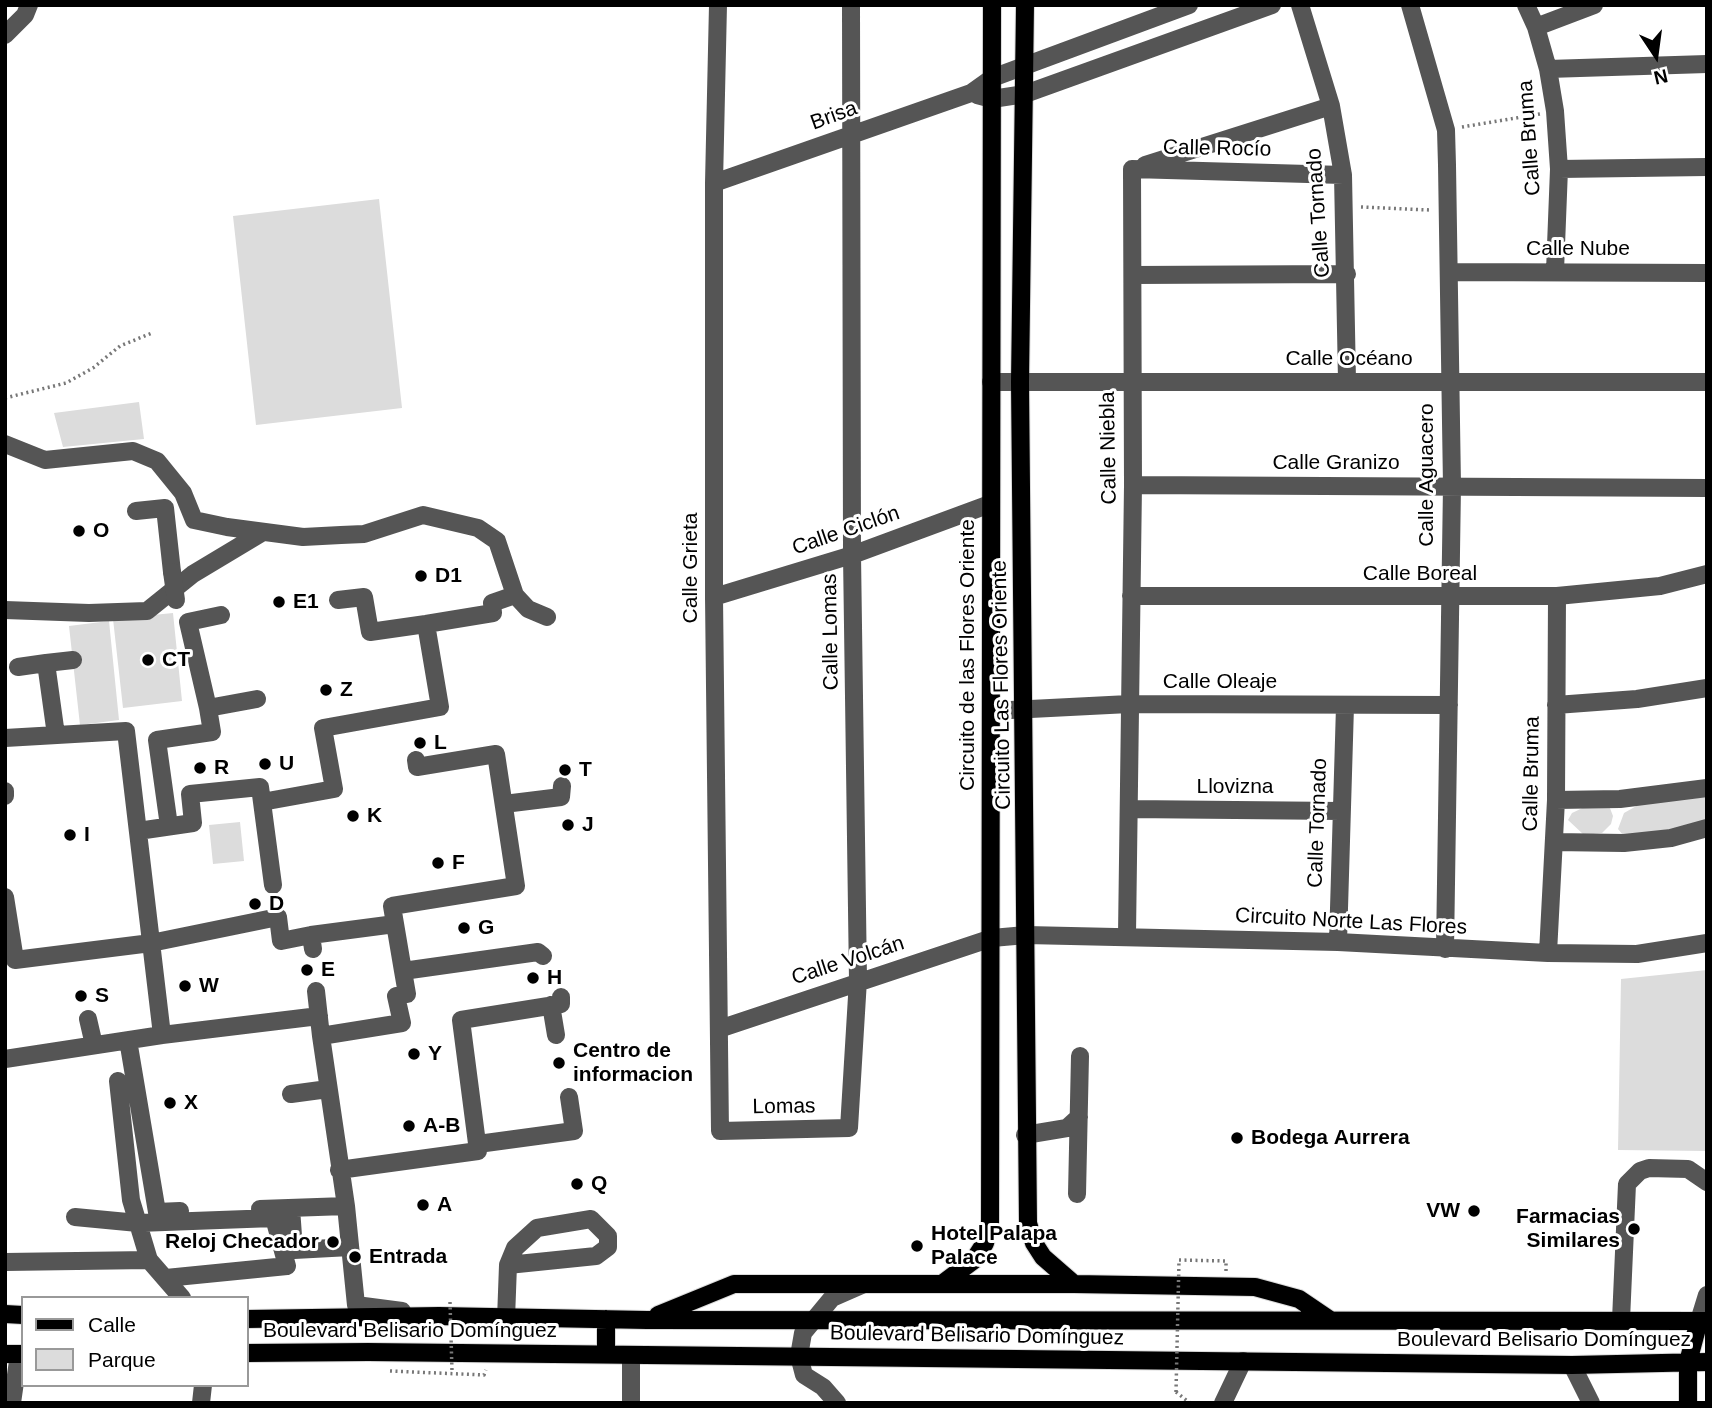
<!DOCTYPE html>
<meta charset="utf-8">
<style>
body{margin:0}
#map{position:relative;width:1712px;height:1408px;overflow:hidden;background:#fff;font-family:Helvetica,sans-serif}
canvas{display:block}
.frame{position:absolute;inset:0;border:7px solid #000;pointer-events:none}
.legend{position:absolute;left:21px;top:1296px;width:228px;height:91px;box-sizing:border-box;background:#fff;border:2px solid #999;margin:0;padding:9px 12px;list-style:none;font-size:21px;color:#000}
.legend li{display:flex;align-items:center;gap:14px;height:35px}
.legend b{width:35px;border:2px solid #999}
.north{position:absolute;left:1621px;top:21px;width:70px;height:70px;-webkit-text-stroke:5px #fff;paint-order:stroke;rotate:167deg;font-size:19px;font-weight:700;line-height:28px;text-align:center;color:#000}
.north::after{content:'';display:block;margin:auto;width:24px;height:32px;background:#000;clip-path:polygon(50% 0,100% 100%,50% 72%,0 100%)}
</style>
<div id="map">
<canvas width="1712" height="1408"></canvas>
<div class="frame"></div>
<ul class="legend">
<li><b style="height:9px;background:#000"></b>Calle</li>
<li><b style="height:19px;background:#dcdcdc"></b>Parque</li>
</ul>
<div class="north">N</div>
</div>
<script>
const g = document.querySelector('canvas').getContext('2d');
g.lineJoin = 'round';
function fillPath(path, color) {
  g.fillStyle = color;
  g.fill(path, 'evenodd');
}
function poly(rows) {
  const path = new Path2D();
  for (const r of rows) {
    path.moveTo(r[0], r[1]);
    for (let i = 2; i < r.length; i += 2) path.lineTo(r[i], r[i + 1]);
  }
  return path;
}
function strokePath(path, color, width, dash) {
  g.strokeStyle = color;
  g.lineWidth = width;
  g.lineCap = dash ? 'butt' : 'round';
  g.setLineDash(dash || []);
  g.stroke(path);
}
function drawText(font, color, halo, rows, align = 'center') {
  g.font = font + ' Helvetica,sans-serif';
  g.lineWidth = 6;
  g.setLineDash([]);
  g.textBaseline = 'middle';
  g.strokeStyle = halo;
  g.fillStyle = color;
  for (const [text, x, y, turn = 0] of rows) {
    g.save();
    g.translate(x, y);
    g.rotate((+turn || 0) * Math.PI / 180);
    g.textAlign = isNaN(turn) ? turn : align;
    if (halo) g.strokeText(text, 0, 0);
    g.fillText(text, 0, 0);
    g.restore();
  }
}
fillPath(poly([
 [379,199,402,408,256,425,233,216],
 [139,402,144,439,63,447,54,413],
 [173,613,182,701,123,708,113,619],
 [109,621,119,720,80,725,69,626],
 [1707,792,1707,819,1689,827,1623,835,1618,829,1624,813,1640,804],
 [1608,803,1613,816,1611,824,1602,833,1584,835,1568,820,1572,813,1589,805],
 [240,822,244,861,213,864,209,825],
 [1707,970,1707,1151,1618,1150,1621,979]
]), '#dcdcdc');
const major = poly([
 [1025,5,1020,382,1028,1223,1034,1243,1043,1257,1074,1284],
 [942,1284,974,1260,985,1243,990,1224,992,5],
 [5,1314,23,1315],
 [658,1315,734,1284,1074,1284,1255,1287,1299,1299,1330,1320],
 [247,1319,439,1316,647,1320,1707,1321],
 [247,1353,368,1352,1572,1365,1707,1362],
 [5,1354,23,1354],
 [606,1354,606,1319],
 [1688,1403,1688,1362,1699,1321]
]);
strokePath(major, '#dbdbdb', 20);
strokePath(poly([
 [1462,127,1540,114],
 [1361,207,1430,210],
 [5,398,66,383,93,368,120,346,152,333],
 [1179,1260,1226,1261,1226,1271],
 [390,1371,484,1375,486,1370],
 [1176,1392,1190,1403]
]), '#777', 3.5, [2, 3.5]);
strokePath(poly([
 [718,5,714,183,714,597,720,1131,849,1128,858,980,852,555,851,5],
 [1300,5,1331,106,1343,175,1347,381],
 [1410,5,1446,130,1447,165,1452,486,1445,949],
 [1526,5,1536,27,1548,69,1555,111,1559,169,1555,271],
 [1536,27,1594,5],
 [5,35,25,15,29,5],
 [1548,69,1707,64],
 [977,95,992,99,1025,94,1272,5],
 [1145,165,1331,106],
 [1132,169,1343,175],
 [1559,169,1707,167],
 [714,183,971,93,992,78,1189,5],
 [1449,272,1707,273],
 [1133,275,1347,274],
 [991,382,1707,382],
 [5,444,45,460,133,451,157,461,183,493,194,520,227,527,303,537,341,535,364,534,423,515,478,528,497,541,515,595,528,609,547,617],
 [1133,485,1707,488],
 [136,511,165,508,172,572],
 [1131,596,1557,596,1660,586,1707,574],
 [714,597,852,555,990,504],
 [338,600,364,597,370,632,426,624],
 [5,610,89,613,147,611,193,574,263,532],
 [46,663,73,660],
 [18,667,46,663,56,735],
 [1556,705,1637,699,1707,688],
 [208,708,188,622,221,615],
 [991,711,1129,704,1449,705],
 [5,738,126,731,162,1035,319,1016],
 [5,791,5,796],
 [1556,800,1620,799,1707,788],
 [262,802,334,789,323,728,440,707,426,624,493,613,492,603,515,595],
 [504,804,561,797,562,786],
 [1129,809,1341,811],
 [169,826,157,740,212,732,208,708,257,699],
 [138,831,193,823,190,794,260,787,273,885],
 [1554,842,1624,843,1671,838,1707,828],
 [5,897,15,960,151,943,278,917,281,941,311,935],
 [1127,935,1133,485,1132,169],
 [1338,942,1345,706],
 [313,949,311,935,395,924],
 [1548,953,1556,800,1557,596],
 [403,971,392,906,516,886,496,754,417,767,416,760],
 [316,991,321,1036,402,1023,396,996,407,994,403,971,538,952,543,956],
 [551,1005,556,1035],
 [88,1019,94,1045],
 [719,1029,992,938,1026,935,1338,942,1548,953,1637,954,1707,943],
 [321,1036,346,1206,356,1305,402,1311],
 [128,1040,157,1212,180,1211],
 [5,1059,162,1035],
 [118,1081,131,1200,149,1260,182,1298],
 [291,1094,328,1089],
 [1025,1135,1067,1128,1079,1117],
 [478,1144,574,1131,569,1097],
 [339,1170,478,1151,461,1020,561,1004,561,997],
 [1077,1194,1080,1056],
 [291,1208,294,1250,350,1247],
 [260,1209,346,1206],
 [75,1217,138,1223,274,1218,287,1266,166,1278],
 [5,1262,149,1260],
 [506,1319,508,1265,515,1248,537,1228,591,1219,608,1236,608,1247,596,1256,508,1265],
 [1621,1320,1627,1184,1640,1171,1649,1168,1688,1169,1707,1182],
 [1699,1321,1707,1295],
 [1572,1365,1591,1403],
 [12,1403,19,1354],
 [201,1403,203,1385],
 [631,1403,631,1355],
 [837,1403,823,1387,804,1375,799,1356,803,1333,832,1298,864,1284],
 [1223,1403,1243,1361]
]), '#555', 18);
strokePath(major, '#000', 18);
strokePath(poly([
 [450,1302,452,1371],
 [1176,1392,1179,1260]
]), '#777', 3.5, [2, 3.5]);
strokePath(poly([
 [172,572,176,600]
]), '#555', 18);
for (const [x, y, r, color] of [
 [79,531,7,"#000"],
 [421,576,7,"#000"],
 [279,602,7,"#000"],
 [148,660,7,"#000"],
 [326,690,7,"#000"],
 [420,743,7,"#000"],
 [265,764,7,"#000"],
 [200,768,7,"#000"],
 [565,770,7,"#000"],
 [353,816,7,"#000"],
 [568,825,7,"#000"],
 [70,835,7,"#000"],
 [438,863,7,"#000"],
 [255,904,7,"#000"],
 [464,928,7,"#000"],
 [307,970,7,"#000"],
 [533,978,7,"#000"],
 [185,986,7,"#000"],
 [81,996,7,"#000"],
 [414,1054,7,"#000"],
 [559,1063,7,"#000"],
 [170,1103,7,"#000"],
 [409,1126,7,"#000"],
 [1237,1138,7,"#000"],
 [577,1184,7,"#000"],
 [423,1205,7,"#000"],
 [1474,1211,7,"#000"],
 [1634,1229,7,"#000"],
 [333,1242,7,"#000"],
 [917,1246,7,"#000"],
 [355,1257,7,"#000"]
]) {
  const dot = new Path2D();
  dot.arc(x, y, r, 0, 2 * Math.PI);
  g.fillStyle = color;
  g.fill(dot);
  strokePath(dot, '#fff', 2.5);
}
drawText('21px', '#000', '#fff', [
 ["Brisa",834,116,-20],
 ["Calle Bruma",1530,138,-94],
 ["Calle Rocío",1217,149,1],
 ["Calle Tornado",1319,213,-94],
 ["Calle Nube",1578,249],
 ["Calle Océano",1349,359],
 ["Calle Niebla",1109,448,-91],
 ["Calle Granizo",1336,463],
 ["Calle Aguacero",1427,475,-90],
 ["Calle Ciclón",846,531,-19],
 ["Calle Grieta",691,568,-90],
 ["Calle Boreal",1420,574],
 ["Calle Lomas",831,632,-91],
 ["Circuito de las Flores Oriente",968,655,-90],
 ["Calle Oleaje",1220,682],
 ["Circuito Las Flores Oriente",1002,685,-91],
 ["Calle Bruma",1532,774,-89],
 ["Llovizna",1235,787],
 ["Calle Tornado",1318,823,-88],
 ["Circuito Norte Las Flores",1351,922,3],
 ["Calle Volcán",848,961,-18],
 ["Lomas",784,1107,-1],
 ["Boulevard Belisario Domínguez",410,1331],
 ["Boulevard Belisario Domínguez",977,1336,1],
 ["Boulevard Belisario Domínguez",1544,1340]
]);
drawText('bold 21px', '#000', '#fff', [
 ["O",93,531],
 ["D1",435,576],
 ["E1",293,602],
 ["CT",162,660],
 ["Z",340,690],
 ["L",434,743],
 ["U",279,764],
 ["R",214,768],
 ["T",579,770],
 ["K",367,816],
 ["J",582,825],
 ["I",84,835],
 ["F",452,863],
 ["D",269,904],
 ["G",478,928],
 ["E",321,970],
 ["H",547,978],
 ["W",199,986],
 ["S",95,996],
 ["Centro de",573,1051],
 ["informacion",573,1075],
 ["Y",428,1054],
 ["X",184,1103],
 ["A-B",423,1126],
 ["Bodega Aurrera",1251,1138],
 ["Q",591,1184],
 ["A",437,1205],
 ["VW",1460,1211,"right"],
 ["Farmacias",1620,1217,"right"],
 ["Similares",1620,1241,"right"],
 ["Hotel Palapa",931,1234],
 ["Palace",931,1258],
 ["Reloj Checador",319,1242,"right"],
 ["Entrada",369,1257]
], 'left');
</script>
